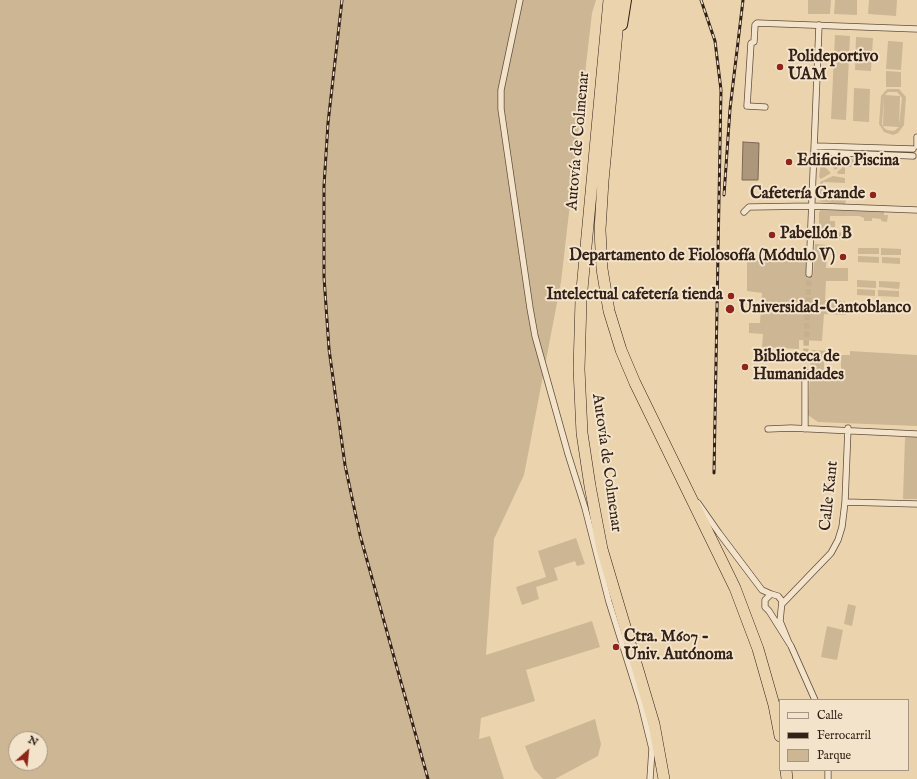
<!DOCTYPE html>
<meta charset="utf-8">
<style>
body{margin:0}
#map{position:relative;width:917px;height:779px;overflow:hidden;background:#ebd4ad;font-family:"IM FELL English",serif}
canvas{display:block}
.legend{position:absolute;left:779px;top:699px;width:130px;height:72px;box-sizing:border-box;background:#f2e3ca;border:1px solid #a69583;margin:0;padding:5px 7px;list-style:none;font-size:12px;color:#332118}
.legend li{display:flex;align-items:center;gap:8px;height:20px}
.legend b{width:20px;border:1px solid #a69583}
.north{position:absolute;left:8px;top:731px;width:40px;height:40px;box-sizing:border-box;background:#f2e3ca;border:1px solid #a69583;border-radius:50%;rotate:27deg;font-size:11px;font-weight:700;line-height:16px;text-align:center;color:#332118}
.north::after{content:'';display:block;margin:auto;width:14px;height:18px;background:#8f2418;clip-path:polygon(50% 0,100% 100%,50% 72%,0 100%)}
</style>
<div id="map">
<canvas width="917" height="779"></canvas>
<ul class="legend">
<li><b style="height:5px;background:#f2e3ca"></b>Calle</li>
<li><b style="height:5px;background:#332118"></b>Ferrocarril</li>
<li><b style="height:11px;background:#ccb694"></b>Parque</li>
</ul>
<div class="north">N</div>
</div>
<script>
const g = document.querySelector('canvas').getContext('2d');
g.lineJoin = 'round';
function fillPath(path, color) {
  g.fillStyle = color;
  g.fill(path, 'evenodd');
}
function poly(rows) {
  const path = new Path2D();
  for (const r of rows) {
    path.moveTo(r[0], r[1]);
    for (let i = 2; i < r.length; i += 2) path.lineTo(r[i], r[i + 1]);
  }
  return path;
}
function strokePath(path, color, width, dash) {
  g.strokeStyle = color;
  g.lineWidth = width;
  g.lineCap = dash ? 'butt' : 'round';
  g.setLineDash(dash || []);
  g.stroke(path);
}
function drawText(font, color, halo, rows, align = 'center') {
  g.font = font + ' "IM FELL English",serif';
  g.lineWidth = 4;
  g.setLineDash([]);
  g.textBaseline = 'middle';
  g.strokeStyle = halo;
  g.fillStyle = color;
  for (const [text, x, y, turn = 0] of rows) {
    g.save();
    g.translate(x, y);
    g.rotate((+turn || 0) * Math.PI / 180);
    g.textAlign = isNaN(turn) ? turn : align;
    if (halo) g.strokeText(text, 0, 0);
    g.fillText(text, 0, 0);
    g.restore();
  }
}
fillPath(poly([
 [0,0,596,0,592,13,561,282,524,475,494,539,486,655,592,621,600,647,526,670,535,701,481,718,479,739,490,736,504,779,0,779],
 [16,739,40,739,40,763,16,763],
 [808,0,831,0,830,14,808,14],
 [835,0,857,0,857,15,834,14],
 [869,0,897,0,896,16,868,14],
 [835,35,850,36,846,120,831,119],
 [856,37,873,38,871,71,855,70],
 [888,41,903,42,901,70,886,69],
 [886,71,901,72,901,87,886,87],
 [854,88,870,89,869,122,853,121],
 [887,89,899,89,906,97,904,125,898,133,893,135,884,132,879,124,881,96],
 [888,92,897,92,902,98,899,126,900,96,885,95],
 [884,96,883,126,899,127,894,131,887,130,884,128,882,124],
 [827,158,840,159,838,168,835,170,826,159],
 [843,159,844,159,872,160,872,164,852,163,851,167,845,167,845,174,838,174,837,172,842,168],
 [821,163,831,173,821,179,819,177],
 [833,176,845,178,845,183,823,182,823,188,828,188,828,193,823,193,823,198,846,200,845,204,822,202,818,200,820,182],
 [821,210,884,212,884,215,888,215,887,222,881,221,881,219,872,218,872,221,864,221,864,218,859,216,830,216,830,221,835,221,835,227,829,227,829,232,851,233,851,240,823,238,822,228,819,223,819,212],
 [815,244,827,245,826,268,848,268,848,281,826,281,825,300,847,302,846,315,824,314,822,341,799,340,799,349,762,347,763,334,749,333,749,323,760,323,762,293,747,291,747,259,792,261,806,259,806,275,813,276],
 [858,248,879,248,879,254,858,254],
 [881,248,901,249,901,255,881,255],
 [858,256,879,257,879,263,858,262],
 [882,257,900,258,900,264,882,263],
 [857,280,876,281,876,288,857,287],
 [879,281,900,282,899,289,879,287],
 [857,289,875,290,875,296,857,295],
 [878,290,899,291,899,297,878,296],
 [811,350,830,351,829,360,824,360,824,377,829,378,830,372,835,372,835,378,841,378,841,361,837,360,837,355,850,355,850,351,917,355,917,426,818,422,808,415],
 [905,437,917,437,917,499,903,499],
 [576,538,585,564,577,566,575,561,554,568,558,580,536,587,539,599,522,605,516,587,546,577,538,551],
 [848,604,856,606,852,626,844,624],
 [827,626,843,630,837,660,821,657],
 [595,719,601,744,598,756,555,779,543,779,534,769,525,746]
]), '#ccb694');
const water = poly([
 [743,142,759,143,758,180,742,180,743,142]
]);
fillPath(water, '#ac977a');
strokePath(water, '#7c6853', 1);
strokePath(poly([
 [805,371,809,274]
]), '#c6b08f', 5.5, [5.5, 3]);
const minor = poly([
 [520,0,501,90,501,109,530,308,535,336,568,454,585,508,609,602,641,704,652,749,650,779],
 [765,107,747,106,751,43,754,42,755,25,757,23,917,29],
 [816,146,913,149],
 [917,146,917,137],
 [815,152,913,156],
 [744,212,749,207,812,206,917,210],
 [809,274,819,25],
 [768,429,791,428,917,434],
 [805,429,805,371],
 [845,502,917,504],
 [698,503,719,533,762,590,771,594],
 [782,604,831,553,838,540,842,527,845,502,848,428],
 [789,643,780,621,782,601,778,596,771,594,765,600,765,607,769,611,791,646,815,700],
 [828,779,828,770]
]);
const trunk = poly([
 [622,25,626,0]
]);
const motorway = poly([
 [609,0,581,300,579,369,582,433,590,486,602,549,654,724,664,779],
 [620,0,603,181,600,230,602,269,609,311,621,350,635,383,735,588,758,649,774,705,780,736],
 [786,770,787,779]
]);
strokePath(minor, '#614e3d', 7);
strokePath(trunk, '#332118', 12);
strokePath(motorway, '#332118', 12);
strokePath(minor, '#f2e3ca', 5.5);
strokePath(trunk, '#ebd4ad', 10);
strokePath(motorway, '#ebd4ad', 11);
const rail = poly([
 [342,0,328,123,324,186,324,277,329,349,345,465,360,535,428,779],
 [701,0,715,41,721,90,714,473],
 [724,195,730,109,743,0]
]);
strokePath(rail, '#332118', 3);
strokePath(rail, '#f2e3ca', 1.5, [4.5]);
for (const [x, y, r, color] of [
 [780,67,4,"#8f2418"],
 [789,162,4,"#8f2418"],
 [873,195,4,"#8f2418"],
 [772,235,4,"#8f2418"],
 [843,257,4,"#8f2418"],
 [731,296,4,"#8f2418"],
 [730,309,5,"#8f2418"],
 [745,367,4,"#8f2418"],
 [616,647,4,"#8f2418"]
]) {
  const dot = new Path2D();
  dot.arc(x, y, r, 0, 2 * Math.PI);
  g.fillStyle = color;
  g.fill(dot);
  strokePath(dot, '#f2e3ca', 1.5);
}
drawText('bold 16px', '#332118', '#f2e3ca', [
 ["Polideportivo",788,58],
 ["UAM",788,76],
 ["Edificio Piscina",797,162],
 ["Cafetería Grande",865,195,"right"],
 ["Pabellón B",780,235],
 ["Departamento de Fiolosofía (Módulo V)",835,257,"right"],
 ["Intelectual cafetería tienda",723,296,"right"],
 ["Universidad-Cantoblanco",739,309],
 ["Biblioteca de",753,358],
 ["Humanidades",753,376],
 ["Ctra. M607 -",624,638],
 ["Univ. Autónoma",624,656]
], 'left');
drawText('16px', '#332118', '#f2e3ca', [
 ["Autovía de Colmenar",579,141,-85],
 ["Autovía de Colmenar",606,463,82],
 ["Calle Kant",830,496,-84]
]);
</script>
